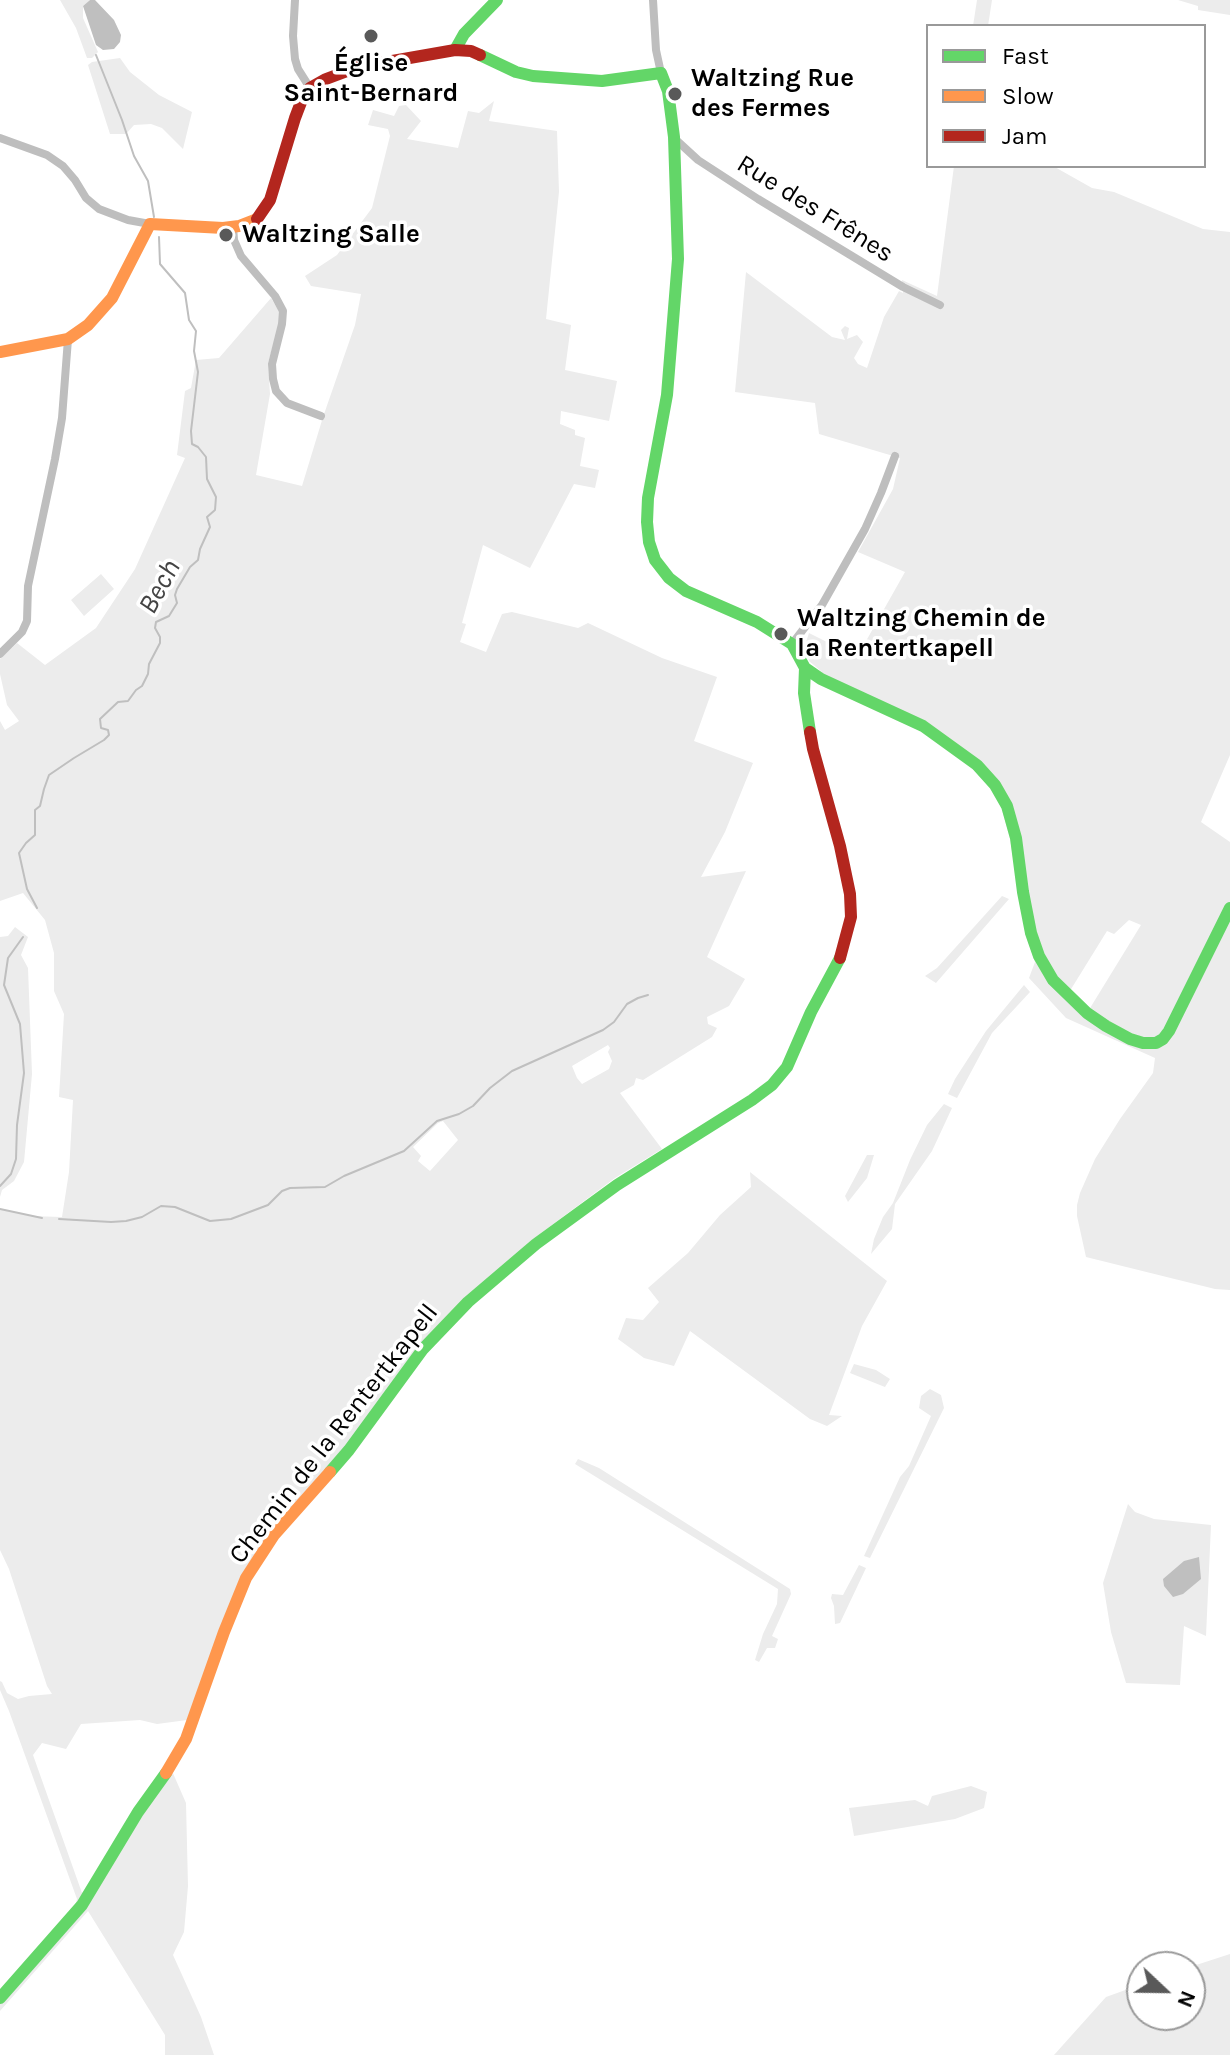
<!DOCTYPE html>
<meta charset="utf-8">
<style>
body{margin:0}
#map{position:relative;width:1230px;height:2055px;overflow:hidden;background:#fff;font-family:Karla,sans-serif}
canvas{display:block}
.legend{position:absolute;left:926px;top:24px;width:280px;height:144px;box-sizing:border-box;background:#fff;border:2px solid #999;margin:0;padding:10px 14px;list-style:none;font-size:24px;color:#000}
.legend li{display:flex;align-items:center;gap:16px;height:40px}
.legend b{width:40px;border:2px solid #999}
.north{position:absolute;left:1126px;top:1951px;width:80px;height:80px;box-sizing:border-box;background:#fff;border:2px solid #999;border-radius:50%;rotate:112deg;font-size:22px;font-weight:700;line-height:32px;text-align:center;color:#000}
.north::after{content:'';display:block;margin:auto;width:28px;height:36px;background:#595959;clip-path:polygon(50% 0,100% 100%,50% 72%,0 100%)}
</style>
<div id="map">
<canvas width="1230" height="2055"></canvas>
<ul class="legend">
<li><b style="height:10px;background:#63d668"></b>Fast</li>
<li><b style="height:10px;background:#ff974d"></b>Slow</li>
<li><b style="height:10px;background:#b3261e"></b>Jam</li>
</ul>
<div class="north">N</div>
</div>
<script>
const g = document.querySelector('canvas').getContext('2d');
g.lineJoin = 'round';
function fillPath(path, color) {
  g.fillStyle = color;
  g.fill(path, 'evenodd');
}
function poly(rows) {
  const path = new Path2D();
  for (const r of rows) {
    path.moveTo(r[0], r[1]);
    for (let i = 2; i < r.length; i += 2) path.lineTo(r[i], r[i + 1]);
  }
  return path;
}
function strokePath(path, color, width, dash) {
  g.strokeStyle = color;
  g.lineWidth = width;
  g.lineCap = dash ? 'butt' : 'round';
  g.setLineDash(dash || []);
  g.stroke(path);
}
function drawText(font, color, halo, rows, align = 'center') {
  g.font = font + ' Karla,sans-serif';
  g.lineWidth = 7;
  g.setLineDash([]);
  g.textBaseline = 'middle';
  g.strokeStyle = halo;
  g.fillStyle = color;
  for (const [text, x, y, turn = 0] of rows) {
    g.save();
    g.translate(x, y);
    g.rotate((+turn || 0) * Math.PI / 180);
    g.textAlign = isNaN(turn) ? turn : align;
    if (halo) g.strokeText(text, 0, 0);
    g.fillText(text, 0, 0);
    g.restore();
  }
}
fillPath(poly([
 [60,0,90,0,83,6,83,18,98,52,92,58,87,58,76,28],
 [977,0,992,0,988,26,973,26],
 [1178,0,1230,0,1230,15,1198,10,1198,6],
 [120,58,130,72,159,95,192,112,183,149,162,128,151,124,134,125,126,134,110,134,88,65,92,62],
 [494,101,489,121,557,131,559,192,546,319,571,325,565,370,617,381,609,421,561,411,560,424,575,430,575,435,585,438,580,466,599,470,595,488,574,484,530,568,483,545,462,623,466,624,460,642,486,652,502,614,512,612,578,628,588,623,662,658,717,677,694,741,753,763,725,832,701,877,746,871,707,957,745,979,729,1006,707,1017,708,1024,717,1028,712,1037,643,1080,636,1078,634,1085,620,1093,662,1149,615,1178,533,1239,466,1300,278,1537,250,1578,172,1771,186,1803,188,1886,184,1932,173,1955,201,2017,214,2055,165,2055,165,2035,88,1911,0,2011,0,1994,75,1907,77,1899,9,1711,0,1690,0,1681,2,1682,7,1693,18,1699,29,1696,52,1694,47,1686,9,1569,0,1550,0,1209,30,1216,62,1217,69,1172,73,1100,59,1097,64,1014,54,991,54,953,45,920,23,893,0,901,0,721,5,730,19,721,7,705,0,674,0,659,17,643,45,665,96,628,135,569,185,458,177,455,185,391,191,388,196,360,219,358,271,298,279,311,279,324,268,363,270,394,256,475,302,486,323,417,355,325,361,294,311,286,305,276,337,255,372,208,390,136,388,129,368,125,373,110,394,116,399,106,406,105,421,121,407,139,458,148,468,111,479,113],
 [608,1045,610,1048,608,1052,612,1061,609,1069,582,1084,577,1078,572,1066],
 [443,1121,458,1140,430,1171,418,1161,421,1156,413,1147,438,1123],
 [140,1720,157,1724,187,1720,178,1751,82,1893,33,1755,42,1743,66,1749,81,1724],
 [954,166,1053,166,1092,188,1114,192,1203,229,1230,232,1230,755,1201,822,1230,842,1230,1290,1215,1289,1086,1257,1077,1216,1077,1205,1080,1193,1095,1159,1120,1119,1153,1073,1155,1058,1066,1018,1029,978,1035,962,1026,936,1010,839,1001,806,991,788,972,768,919,728,822,674,822,672,809,661,805,645,809,633,857,657,905,572,858,552,893,489,900,458,819,434,815,403,735,392,746,272,832,337,845,340,841,330,845,326,849,328,847,339,857,335,863,342,854,358,858,364,867,368,884,317,899,291,903,293,902,280,937,296],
 [1129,920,1141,925,1087,1013,1068,994,1107,931,1114,934],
 [101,574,114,589,84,616,71,600],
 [1002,896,1009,899,936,983,925,976,937,968],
 [15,927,28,937,21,955,28,968,32,1074,24,1162,14,1181,2,1190,0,1197,0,937,8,936],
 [1024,985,1030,992,992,1033,957,1098,948,1094,955,1079,986,1031],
 [944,1104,952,1108,932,1151,895,1204,892,1229,871,1254,874,1239,883,1217,893,1203,910,1160,927,1125],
 [867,1155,874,1155,867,1178,848,1202,845,1196],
 [750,1172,887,1281,862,1326,829,1415,842,1416,827,1426,810,1419,690,1331,674,1366,644,1358,618,1339,626,1318,643,1320,659,1302,648,1288,688,1253,720,1215,751,1187],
 [854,1364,876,1370,890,1379,885,1387,850,1373],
 [930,1389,941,1395,944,1408,870,1558,864,1556,900,1477,909,1466,931,1416,919,1408,921,1396],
 [578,1459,599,1468,790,1589,791,1594,772,1636,778,1639,775,1648,767,1648,759,1662,755,1660,763,1634,777,1604,778,1589,575,1464],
 [1128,1504,1135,1512,1154,1519,1211,1525,1206,1636,1184,1626,1180,1685,1126,1683,1111,1632,1103,1583],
 [859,1565,866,1568,840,1623,835,1624,834,1606,831,1598,832,1594,843,1595],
 [971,1786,987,1792,984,1808,955,1819,854,1836,849,1808,915,1800,928,1806,932,1796],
 [1230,1954,1230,2055,1054,2055,1106,1997,1142,1984,1142,2015,1190,2015,1190,1967]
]), '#ececec');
fillPath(poly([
 [90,0,95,0,114,20,121,35,120,42,114,49,103,50,96,45,83,6],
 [1199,1557,1201,1579,1183,1594,1173,1597,1164,1586,1163,1579,1184,1561]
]), '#bfbfbf');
strokePath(poly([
 [96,55,122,120,134,156,148,181,154,217],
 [37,908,27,889,19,853,26,843,35,835,35,810,40,806,44,789,49,775,74,758,104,740,109,735,108,730,101,728,100,719,118,702,128,701,136,690,142,686,148,674,149,664,160,643,160,637,155,628,156,622,169,616,177,603,175,595,177,589,190,567,198,560,200,549,210,527,207,517,215,510,216,497,207,479,206,457,198,447,192,444,191,431,198,372,194,351,196,331,189,320,185,293,160,264,159,237],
 [0,1186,11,1174,16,1159,17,1125,24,1073,20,1024,4,985,8,958,23,937],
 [0,1209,42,1218],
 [59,1219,111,1222,126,1221,142,1217,161,1206,175,1207,210,1221,231,1219,268,1205,282,1191,290,1188,325,1187,344,1176,404,1151,437,1121,459,1114,473,1106,490,1088,512,1071,603,1030,614,1022,627,1004,638,998,648,995]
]), '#bfbfbf', 2);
strokePath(poly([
 [295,0,293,36,295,59,298,69,310,88],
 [653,0,656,50,661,73],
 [0,138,47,155,63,166,75,180,86,198,99,209,128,220,150,224],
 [674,138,698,160,758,199,903,287,940,305],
 [233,226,234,240,241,256,275,296,283,311,282,324,272,364,273,379,276,391,287,403,321,416],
 [792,644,822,605,865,529,881,493,895,456],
 [0,654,22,632,27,621,28,586,55,459,62,418,68,339]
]), '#bebebe', 8);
strokePath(poly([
 [455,50,464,34,497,0],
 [480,55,516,72,533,76,602,81,661,73,668,91,674,137,678,259,667,395,648,498,647,522,649,542,655,560,669,578,686,591,757,622,792,644,805,668,804,693,810,732],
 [805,668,821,679,923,726,977,765,995,785,1007,806,1016,838,1023,892,1031,933,1039,956,1053,980,1087,1013,1106,1026,1130,1039,1143,1043,1156,1043,1163,1039,1169,1031,1230,908],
 [330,1472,349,1450,423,1349,468,1302,536,1244,617,1185,752,1100,772,1085,787,1067,811,1012,840,958],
 [0,1998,82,1905,138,1812,166,1773]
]), '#63d668', 12);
strokePath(poly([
 [0,352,68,339,88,325,112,298,150,224,223,228,239,226,257,219],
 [166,1773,186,1739,224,1632,246,1578,274,1535,330,1472]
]), '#ff974d', 12);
strokePath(poly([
 [257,219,270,200,295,118,303,97,310,88,326,79,358,67,455,50,471,51,480,55],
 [810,732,813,749,840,846,850,894,851,917,840,958]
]), '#b3261e', 12);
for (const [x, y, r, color] of [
 [371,36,8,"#595959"],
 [675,94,8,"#595959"],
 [226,235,8,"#595959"],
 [781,634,8,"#595959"]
]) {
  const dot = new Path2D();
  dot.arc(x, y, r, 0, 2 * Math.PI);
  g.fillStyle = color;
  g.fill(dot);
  strokePath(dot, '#fff', 3);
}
drawText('bold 26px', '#000', '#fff', [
 ["Église",371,64,"center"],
 ["Saint-Bernard",371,94,"center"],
 ["Waltzing Rue",691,79],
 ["des Fermes",691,109],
 ["Waltzing Salle",242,235],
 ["Waltzing Chemin de",797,619],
 ["la Rentertkapell",797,649]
], 'left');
drawText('26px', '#000', '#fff', [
 ["Rue des Frênes",815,209,32],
 ["Chemin de la Rentertkapell",334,1434,-52]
]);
drawText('italic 28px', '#444', '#fff', [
 ["Bech",160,587,-61]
]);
</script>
